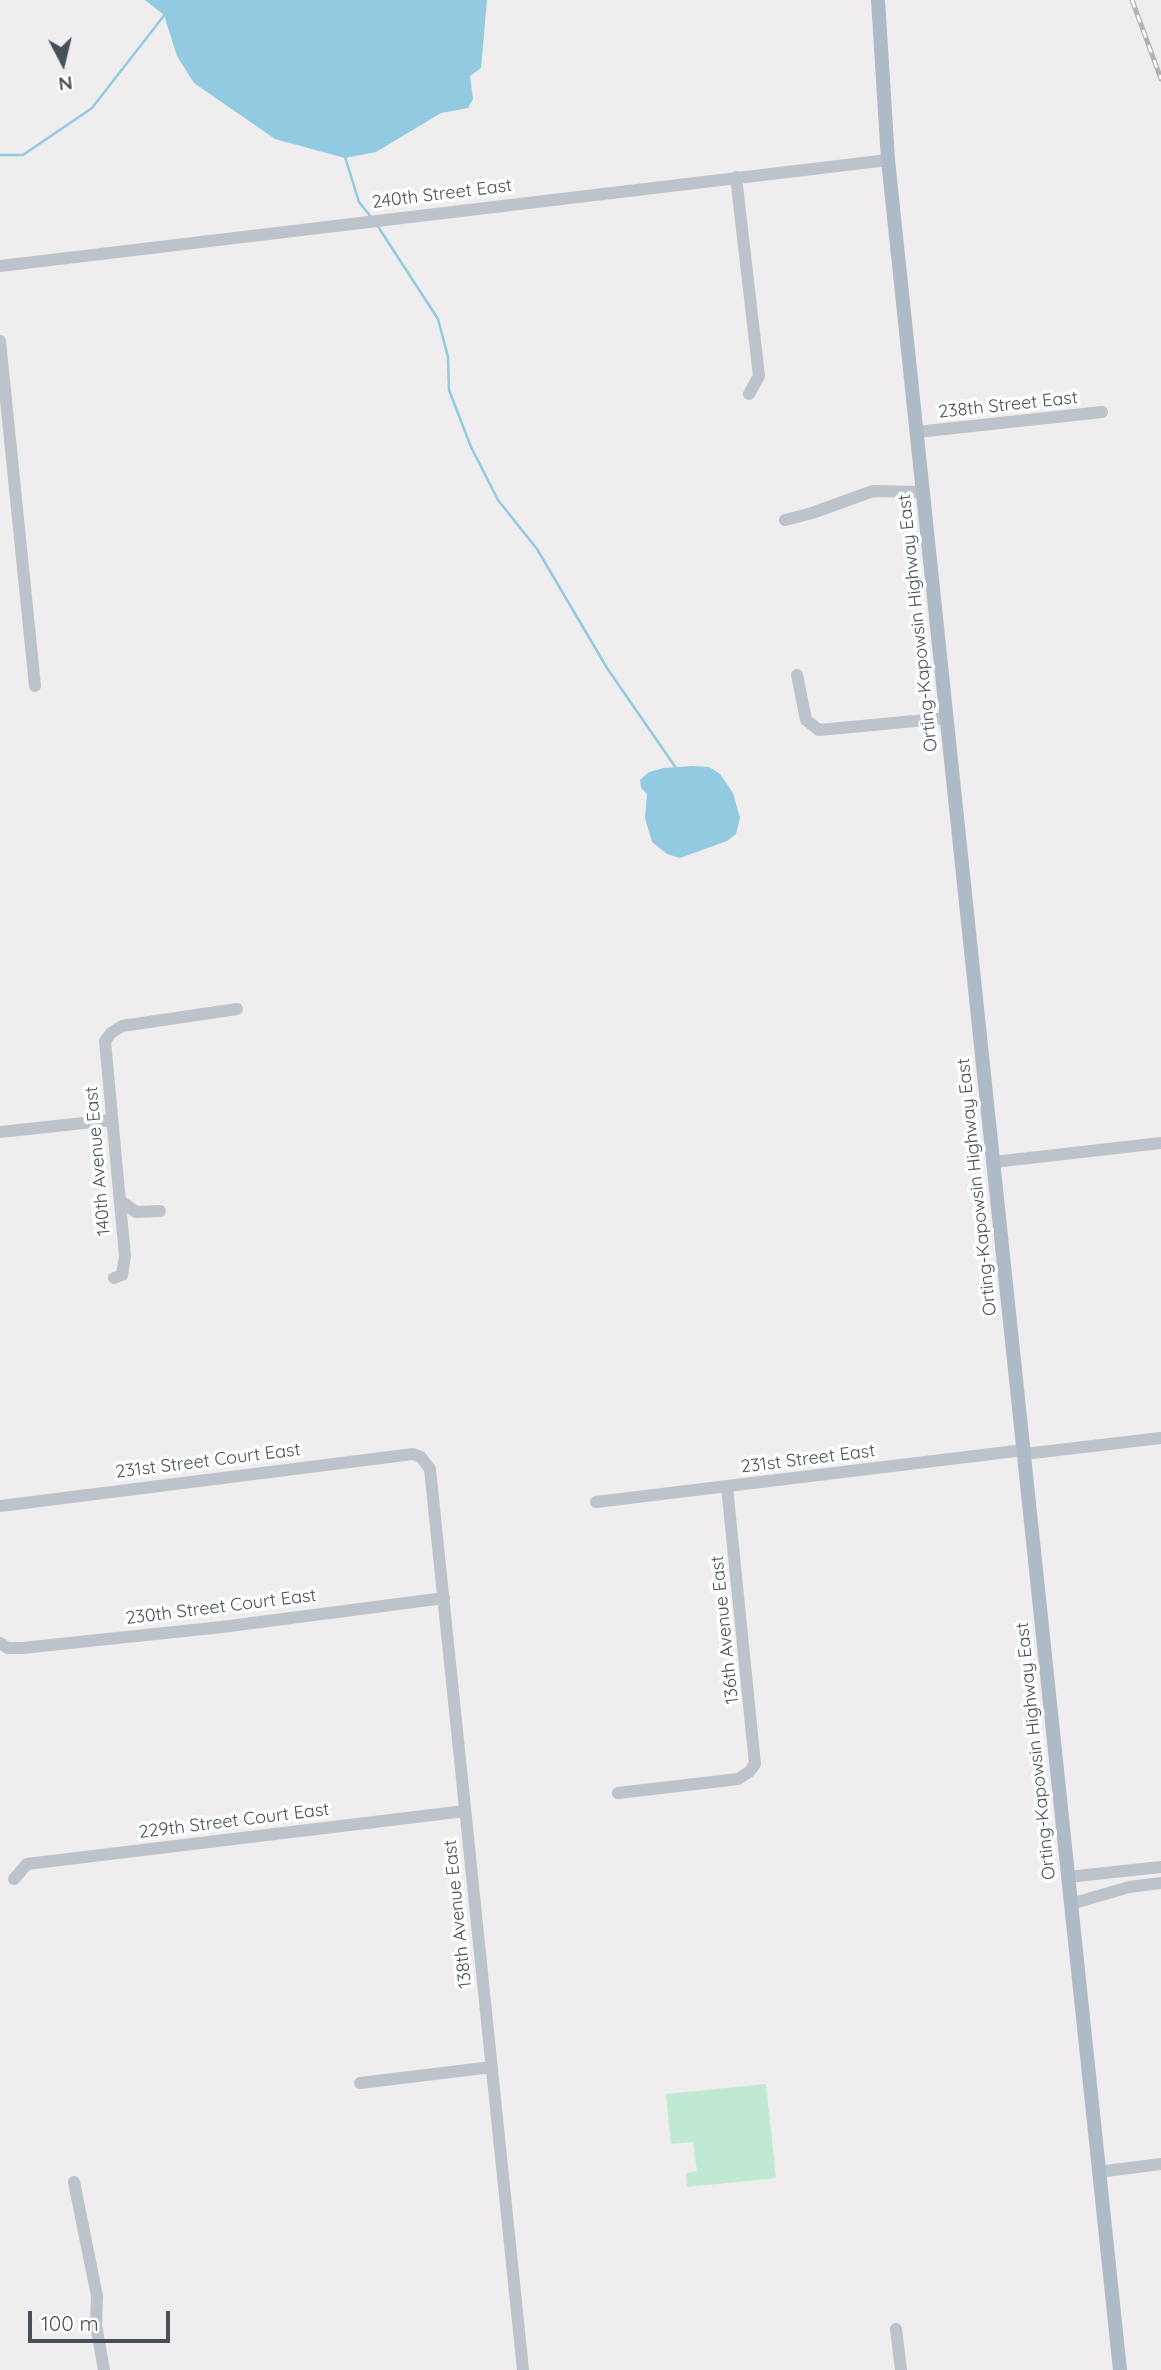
<!DOCTYPE html>
<style>
body{margin:0}
#map{position:relative;width:1161px;height:2370px;overflow:hidden;background:#efeded;font-family:Quicksand,sans-serif}
canvas{display:block}
.north{position:absolute;left:28px;top:28px;width:70px;height:70px;-webkit-text-stroke:5px #fff;paint-order:stroke;rotate:173deg;font-size:19px;font-weight:700;line-height:28px;text-align:center;color:#474f58}
.north::after{content:'';display:block;margin:auto;width:24px;height:32px;background:#474f58;clip-path:polygon(50% 0,100% 100%,50% 72%,0 100%)}
.scale{position:absolute;left:28px;top:2311px;width:142px;height:32px;box-sizing:border-box;border:4px solid #474f58;border-top:0;padding-left:9px;font-size:21px;line-height:24px;white-space:nowrap;color:#474f58;-webkit-text-stroke:5px #fff;paint-order:stroke}
</style>
<div id="map">
<canvas width="1161" height="2370"></canvas>
<div class="north">N</div>
<div class="scale">100 m</div>
</div>
<script>
const g = document.querySelector('canvas').getContext('2d');
g.lineJoin = 'round';
function fillPath(path, color) {
  g.fillStyle = color;
  g.fill(path, 'evenodd');
}
function poly(rows) {
  const path = new Path2D();
  for (const r of rows) {
    path.moveTo(r[0], r[1]);
    for (let i = 2; i < r.length; i += 2) path.lineTo(r[i], r[i + 1]);
  }
  return path;
}
function strokePath(path, color, width, dash) {
  g.strokeStyle = color;
  g.lineWidth = width;
  g.lineCap = dash ? 'butt' : 'round';
  g.setLineDash(dash || []);
  g.stroke(path);
}
function drawText(font, color, halo, rows, align = 'center') {
  g.font = font + ' Quicksand,sans-serif';
  g.lineWidth = 7;
  g.setLineDash([]);
  g.textBaseline = 'middle';
  g.strokeStyle = halo;
  g.fillStyle = color;
  for (const [text, x, y, turn = 0] of rows) {
    g.save();
    g.translate(x, y);
    g.rotate((+turn || 0) * Math.PI / 180);
    g.textAlign = isNaN(turn) ? turn : align;
    if (halo) g.strokeText(text, 0, 0);
    g.fillText(text, 0, 0);
    g.restore();
  }
}
fillPath(poly([
 [766,2084,776,2178,687,2187,686,2173,697,2171,693,2142,671,2144,666,2094]
]), '#bfe9d2');
fillPath(poly([
 [145,0,487,0,481,68,470,76,473,99,468,108,441,113,376,152,345,158,275,139,194,83,177,56,164,15],
 [692,766,709,767,720,774,733,793,740,818,736,834,727,841,680,858,667,854,652,842,645,818,647,794,641,788,640,780,649,772,664,768]
]), '#91cae1');
strokePath(poly([
 [0,155,23,155,92,108,166,13],
 [345,157,359,202,371,217],
 [377,225,438,319,448,357,449,390,471,447,498,500,537,549,607,668,676,768]
]), '#91cae1', 2.5);
strokePath(poly([
 [736,177,759,376,749,394],
 [0,266,888,160],
 [0,341,35,686],
 [917,432,1102,412],
 [785,520,812,513,873,491,923,492],
 [797,675,806,720,819,730,947,718],
 [0,1132,111,1120],
 [994,1162,1161,1143],
 [122,1202,136,1212,160,1211],
 [114,1278,122,1275,125,1256,105,1041,111,1033,122,1026,237,1009],
 [1024,1454,1161,1438],
 [596,1502,1024,1450],
 [0,1506,413,1454,421,1457,430,1469,523,2370],
 [0,1643,8,1648,22,1648,222,1627,444,1598],
 [618,1793,738,1779,749,1772,755,1764,727,1487],
 [1068,1877,1161,1867],
 [14,1879,27,1864,465,1811],
 [1071,1904,1129,1887,1161,1883],
 [360,2083,492,2067],
 [1098,2172,1161,2164],
 [74,2182,97,2296,96,2325,104,2370],
 [896,2329,901,2370]
]), '#bcc3ca', 12);
strokePath(poly([
 [878,0,888,160,1120,2370]
]), '#afbac9', 14);
const rail = poly([
 [1132,0,1161,79]
]);
strokePath(rail, '#afb2b6', 5);
strokePath(rail, '#fff', 2.5, [8]);
drawText('18px', '#474f58', '#fff', [
 ["240th Street East",442,194,-7],
 ["238th Street East",1008,405,-6],
 ["Orting-Kapowsin Highway East",918,623,-96],
 ["140th Avenue East",98,1161,-95],
 ["Orting-Kapowsin Highway East",977,1187,-96],
 ["231st Street East",808,1459,-7],
 ["231st Street Court East",208,1461,-7],
 ["230th Street Court East",221,1607,-7],
 ["136th Avenue East",725,1630,-96],
 ["Orting-Kapowsin Highway East",1036,1751,-96],
 ["229th Street Court East",234,1821,-7],
 ["138th Avenue East",458,1914,-96]
]);
</script>
